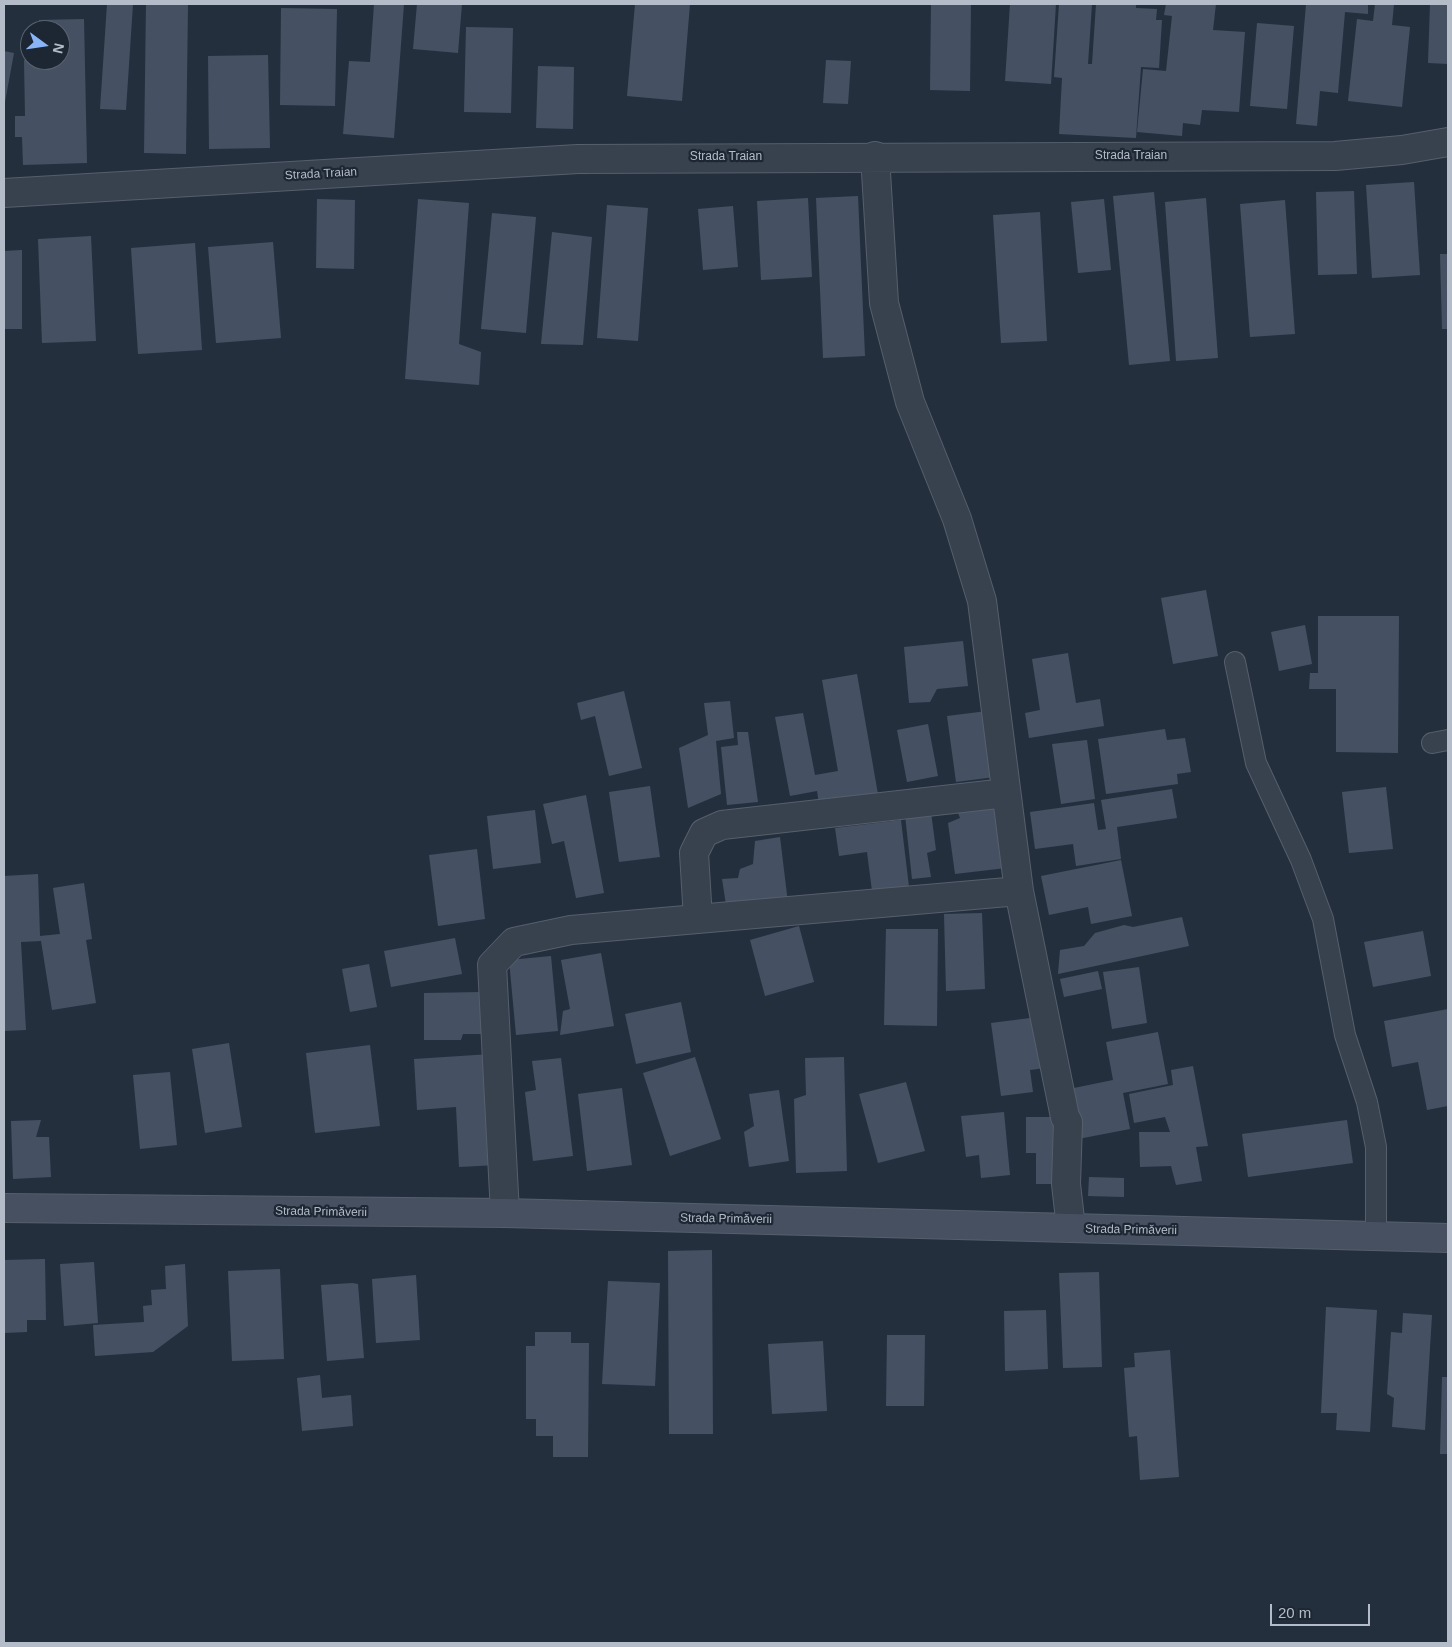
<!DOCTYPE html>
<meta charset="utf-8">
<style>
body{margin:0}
#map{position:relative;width:1452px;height:1647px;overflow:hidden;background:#242f3e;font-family:Arial,sans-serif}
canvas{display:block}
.frame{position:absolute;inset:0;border:5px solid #b4bcc9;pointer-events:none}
.north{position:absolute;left:20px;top:20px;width:50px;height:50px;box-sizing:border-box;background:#1d2633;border:1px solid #59626f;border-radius:50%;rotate:104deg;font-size:14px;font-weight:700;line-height:20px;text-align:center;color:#b4bcc9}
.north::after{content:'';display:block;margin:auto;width:18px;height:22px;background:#8ab4f8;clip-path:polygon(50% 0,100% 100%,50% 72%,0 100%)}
.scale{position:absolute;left:1270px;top:1604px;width:100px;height:22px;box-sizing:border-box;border:2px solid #b4bcc9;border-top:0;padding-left:6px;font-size:15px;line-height:18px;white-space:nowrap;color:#b4bcc9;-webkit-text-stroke:4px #1d2633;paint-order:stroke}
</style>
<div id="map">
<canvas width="1452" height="1647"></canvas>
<div class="frame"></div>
<div class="north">N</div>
<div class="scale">20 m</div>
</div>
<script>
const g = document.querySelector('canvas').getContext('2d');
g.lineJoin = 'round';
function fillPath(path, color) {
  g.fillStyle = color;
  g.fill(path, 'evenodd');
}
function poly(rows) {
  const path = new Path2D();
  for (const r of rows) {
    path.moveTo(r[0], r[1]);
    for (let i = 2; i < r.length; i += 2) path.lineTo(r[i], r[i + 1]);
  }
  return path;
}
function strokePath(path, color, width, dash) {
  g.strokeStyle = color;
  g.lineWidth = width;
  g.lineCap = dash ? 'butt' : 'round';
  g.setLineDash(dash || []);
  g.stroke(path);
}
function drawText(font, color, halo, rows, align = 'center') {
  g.font = font + ' Arial,sans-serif';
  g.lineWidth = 4.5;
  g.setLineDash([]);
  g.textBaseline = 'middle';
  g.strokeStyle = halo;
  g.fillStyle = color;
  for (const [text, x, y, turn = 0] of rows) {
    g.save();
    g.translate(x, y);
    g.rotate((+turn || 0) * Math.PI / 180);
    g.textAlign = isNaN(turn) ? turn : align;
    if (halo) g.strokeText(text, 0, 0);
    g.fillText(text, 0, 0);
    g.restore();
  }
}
fillPath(poly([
 [107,4,133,4,126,110,100,109],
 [146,4,188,4,186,154,144,153],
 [374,4,404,4,394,138,343,134,349,61,370,62],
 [417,4,462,4,458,53,413,49],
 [635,4,690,4,682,101,627,96],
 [931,4,971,4,970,91,930,90],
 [1010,4,1056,4,1051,84,1005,81],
 [1059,4,1092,4,1088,64,1092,64,1096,4,1136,4,1136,8,1157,9,1156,20,1162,20,1159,68,1141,67,1136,138,1059,134,1062,78,1054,77],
 [1166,4,1216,4,1213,30,1245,32,1239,112,1202,110,1200,125,1183,123,1182,136,1137,132,1143,69,1166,71,1172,16,1164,15],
 [1306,4,1368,4,1368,14,1345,12,1338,93,1320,91,1317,126,1296,124],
 [1375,4,1394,4,1392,25,1410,27,1402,107,1348,101,1357,19,1373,21],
 [1430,4,1448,4,1448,64,1428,63],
 [281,8,337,9,335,106,280,105],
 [84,19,87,163,23,165,22,137,15,137,15,116,25,116,24,60,60,60,60,30,39,30,39,20],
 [1257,23,1294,26,1287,109,1250,106],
 [466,27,513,28,511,113,464,112],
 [4,51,14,53,5,102,4,102],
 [268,55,270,148,209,149,208,56],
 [826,60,851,61,848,104,823,103],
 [538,66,574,67,573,129,536,128],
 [1414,182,1420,275,1372,278,1366,185],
 [1354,191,1357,274,1318,275,1316,192],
 [1154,192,1170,361,1129,365,1113,196],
 [858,196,865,356,823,358,816,198],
 [808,198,812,277,761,280,757,201],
 [1206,198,1218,358,1176,361,1165,202],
 [317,199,355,200,354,269,316,268],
 [418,199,469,203,459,344,481,352,479,385,405,379],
 [1104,199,1111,270,1078,273,1071,202],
 [1285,200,1295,334,1250,337,1240,204],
 [607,205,648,208,638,341,597,338],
 [733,206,738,267,703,270,698,209],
 [1040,212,1047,341,1001,343,993,215],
 [492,213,536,217,526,333,481,329],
 [552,232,592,237,583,345,541,344],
 [91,236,96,341,42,343,38,239],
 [273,242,281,338,216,343,208,247],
 [195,243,202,350,138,354,131,248],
 [22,250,22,329,4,329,4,251],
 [1440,254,1448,254,1448,329,1442,329],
 [1206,590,1218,656,1173,664,1161,598],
 [1318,616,1399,616,1398,753,1336,752,1336,689,1309,689,1310,673,1318,673],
 [1305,625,1312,664,1279,671,1271,632],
 [963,641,968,686,937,689,930,702,909,703,904,647],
 [1068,653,1076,703,1100,699,1104,726,1029,738,1025,713,1040,710,1032,659],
 [857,674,879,800,820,811,817,791,790,796,775,717,803,713,815,775,838,771,822,680],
 [624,691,642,768,609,776,595,716,581,720,577,703],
 [730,701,734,738,716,741,721,794,688,808,679,748,708,735,704,703],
 [987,711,995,777,956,782,947,716],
 [928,724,938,776,907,782,897,730],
 [1165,729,1167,740,1185,738,1191,772,1177,774,1178,784,1106,794,1098,739],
 [737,732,748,732,758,802,727,805,721,747,738,745],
 [1087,740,1095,799,1061,804,1052,744],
 [650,786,660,857,619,862,609,792],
 [1386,787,1393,849,1349,853,1342,792],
 [1172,789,1177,818,1117,827,1121,859,1076,866,1073,844,1035,849,1030,812,1094,803,1098,830,1106,829,1101,800],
 [586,795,604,893,576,898,564,841,552,844,543,804],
 [998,803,1006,868,955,874,948,823,960,818,956,808],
 [535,810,541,863,493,869,487,816],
 [931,812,936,850,927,853,931,877,912,879,905,815],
 [901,820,909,887,872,891,867,852,839,856,835,828],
 [780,837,788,903,727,911,722,879,738,878,740,869,753,864,755,841],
 [477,849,485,919,438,926,429,855],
 [1121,860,1132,916,1091,924,1088,907,1049,915,1041,876],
 [38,874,40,936,60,934,53,888,84,883,92,939,86,940,96,1003,52,1010,41,941,21,942,26,1030,4,1031,4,876],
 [982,913,985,989,946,991,944,914],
 [1182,917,1189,946,1058,974,1060,950,1084,946,1095,933,1124,925,1133,927],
 [799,926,814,982,765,996,750,940],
 [886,929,938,929,937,1026,884,1025],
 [1423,931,1431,976,1373,987,1364,942],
 [455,938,462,974,391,987,384,951],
 [601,953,614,1026,560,1035,563,1011,570,1009,561,960],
 [551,956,558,1031,516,1035,509,960],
 [369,964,377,1007,350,1012,342,969],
 [1139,967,1147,1023,1112,1029,1103,972],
 [1098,971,1102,989,1064,997,1060,979],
 [482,992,482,1034,463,1034,461,1040,424,1040,424,993],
 [681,1002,691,1052,636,1064,625,1014],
 [1448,1009,1448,1106,1427,1110,1418,1062,1392,1067,1384,1021],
 [1038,1017,1045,1068,1030,1070,1033,1092,1001,1096,991,1023],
 [1158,1032,1168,1084,1123,1093,1130,1129,1078,1139,1069,1089,1113,1080,1106,1042],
 [229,1043,242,1127,205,1133,192,1049],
 [370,1045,380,1126,315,1133,306,1053],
 [491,1054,497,1165,459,1167,456,1107,417,1110,414,1059],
 [695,1057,721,1139,670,1156,643,1073],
 [844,1057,847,1171,796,1173,794,1099,806,1095,805,1058],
 [561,1058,573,1156,533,1161,525,1092,536,1090,532,1061],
 [1193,1066,1208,1146,1196,1147,1202,1181,1176,1185,1171,1166,1140,1167,1139,1132,1170,1132,1165,1117,1134,1123,1129,1094,1173,1085,1171,1070],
 [170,1072,177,1145,140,1149,133,1075],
 [906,1082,925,1151,878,1163,859,1094],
 [622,1088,632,1165,587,1171,578,1094],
 [779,1090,789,1161,749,1167,744,1132,754,1126,749,1094],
 [1004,1112,1010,1175,981,1178,979,1155,966,1157,961,1116],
 [1026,1117,1065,1117,1066,1184,1036,1184,1036,1153,1026,1153],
 [41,1120,36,1137,49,1137,51,1177,13,1179,11,1121],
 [1347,1120,1353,1163,1248,1177,1242,1134],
 [1089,1177,1124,1178,1124,1197,1088,1196],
 [712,1250,713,1434,669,1434,668,1251],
 [45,1259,46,1320,27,1320,27,1332,4,1333,4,1260],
 [94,1262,98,1323,64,1326,60,1264],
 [185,1264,188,1326,153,1352,95,1356,93,1325,144,1322,143,1306,152,1305,151,1290,166,1289,165,1266],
 [280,1269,284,1359,232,1361,228,1271],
 [1099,1272,1102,1367,1063,1368,1059,1273],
 [416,1275,420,1340,376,1343,372,1279],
 [608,1281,660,1283,655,1386,602,1384],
 [352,1283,358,1284,364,1358,327,1361,321,1285],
 [1326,1307,1377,1310,1370,1432,1336,1430,1337,1413,1321,1413],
 [1046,1310,1048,1369,1005,1371,1004,1311],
 [1403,1313,1432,1315,1425,1430,1392,1427,1394,1398,1387,1394,1391,1332,1402,1333],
 [535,1332,571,1332,571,1343,589,1343,588,1457,553,1457,553,1436,536,1436,536,1419,526,1419,526,1346,535,1346],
 [887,1335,925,1335,924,1406,886,1406],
 [823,1341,827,1411,772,1414,768,1344],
 [1170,1350,1179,1477,1140,1480,1137,1436,1129,1437,1124,1368,1135,1367,1134,1353],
 [320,1375,322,1398,351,1395,353,1426,302,1431,297,1378],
 [1442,1377,1448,1377,1448,1454,1440,1454]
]), '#455162');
const lane = poly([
 [1235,662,1256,763,1301,860,1323,919,1345,1035,1367,1102,1376,1147,1376,1236],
 [1432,743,1448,740]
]);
const street = poly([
 [875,156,884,303,910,402,957,519,982,601,1019,891,1065,1117,1068,1122,1066,1184,1071,1228],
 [4,193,578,159,1335,156,1402,150,1448,142],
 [698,919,694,853,704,833,722,825,1006,793],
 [505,1213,492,965,514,942,571,930,1019,891]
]);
const secondary = poly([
 [4,1208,505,1213,1448,1238]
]);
strokePath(lane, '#565f6c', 22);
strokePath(street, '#565f6c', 30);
strokePath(secondary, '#565f6c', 30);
strokePath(lane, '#38414e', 20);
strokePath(street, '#38414e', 28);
strokePath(secondary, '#465061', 28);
drawText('12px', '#b4bcc9', '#1d2633', [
 ["Strada Traian",1131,156],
 ["Strada Traian",726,157],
 ["Strada Traian",321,174,-3],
 ["Strada Primăverii",321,1212,1],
 ["Strada Primăverii",726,1219,1],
 ["Strada Primăverii",1131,1230,1]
]);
</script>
